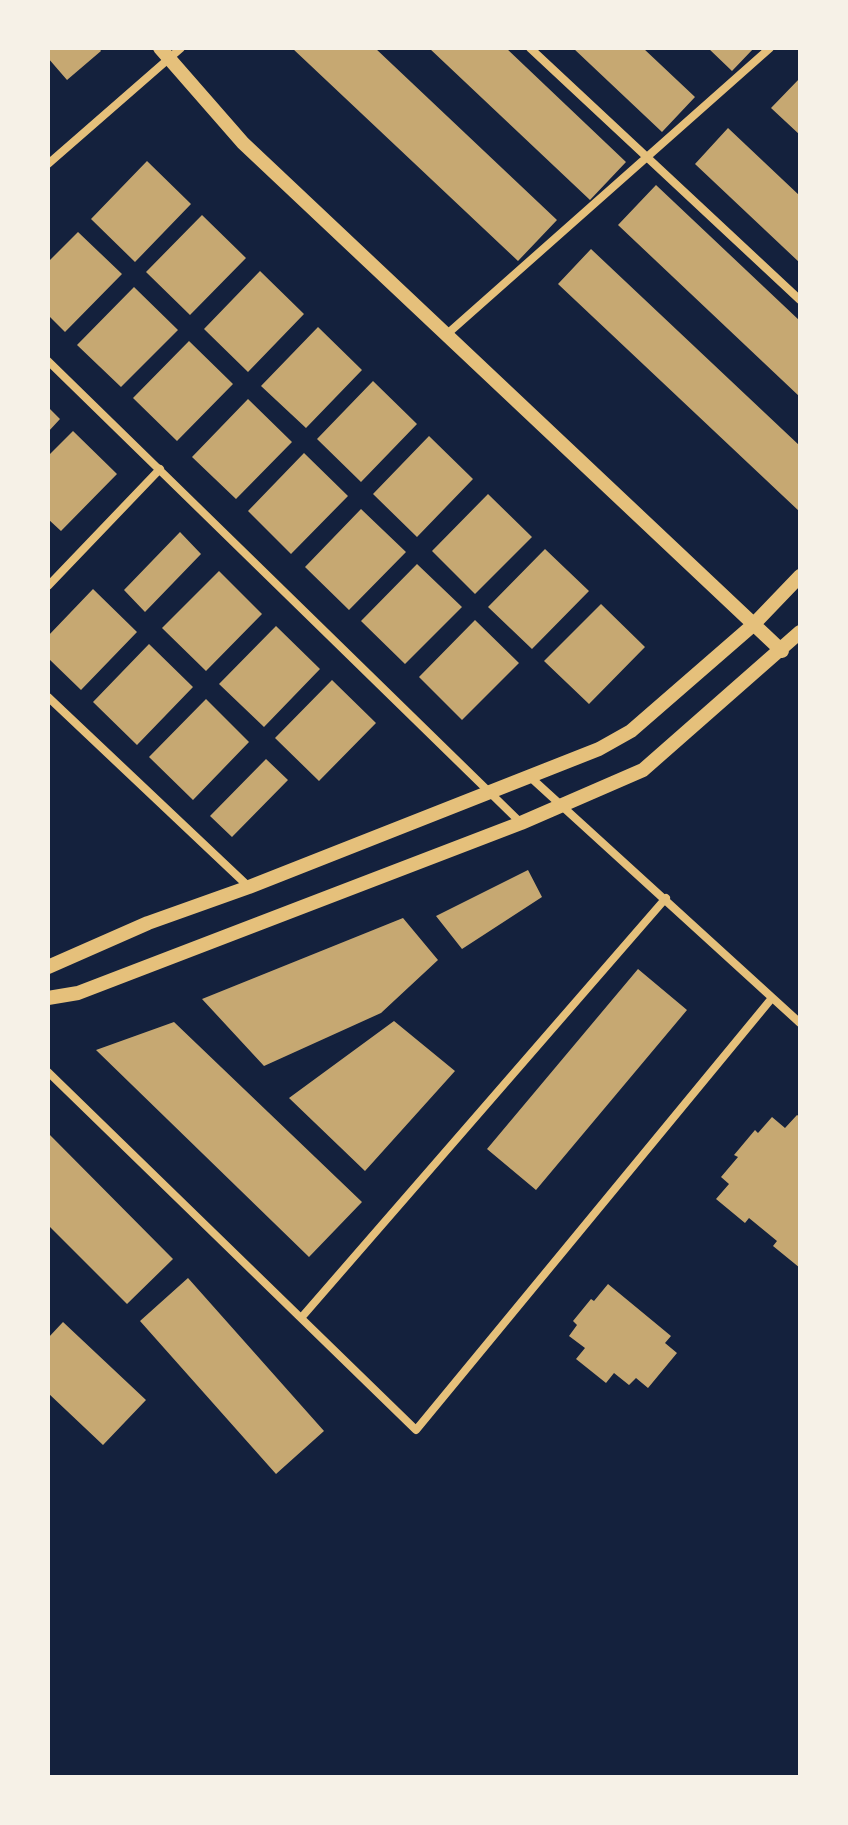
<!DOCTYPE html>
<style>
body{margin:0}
#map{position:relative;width:848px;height:1825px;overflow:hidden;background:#14213d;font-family:"Nunito Sans",sans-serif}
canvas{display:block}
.frame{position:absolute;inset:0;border:50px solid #f6f1e7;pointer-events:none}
</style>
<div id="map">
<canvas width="848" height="1825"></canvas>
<div class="frame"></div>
</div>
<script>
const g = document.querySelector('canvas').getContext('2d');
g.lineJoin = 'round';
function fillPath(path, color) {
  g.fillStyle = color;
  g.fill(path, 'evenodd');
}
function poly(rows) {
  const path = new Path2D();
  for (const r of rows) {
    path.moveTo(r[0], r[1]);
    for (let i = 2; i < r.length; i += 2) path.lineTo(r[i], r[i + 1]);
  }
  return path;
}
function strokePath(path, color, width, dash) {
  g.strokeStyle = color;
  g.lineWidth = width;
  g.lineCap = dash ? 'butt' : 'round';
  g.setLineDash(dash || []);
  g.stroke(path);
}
fillPath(poly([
 [48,48,99,48,101,51,67,80,48,58],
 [292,48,375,48,557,220,518,261],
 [429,48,506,48,626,162,590,200],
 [573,48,643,48,695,97,662,132],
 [708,48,754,48,732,71],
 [800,78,800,135,771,108],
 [728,128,800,196,800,263,695,164],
 [147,161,191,204,135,262,91,219],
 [656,185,800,321,800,397,618,225],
 [202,215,246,258,190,315,146,272],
 [78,232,122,274,65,332,48,315,48,262],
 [591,249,800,446,800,512,558,284],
 [260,271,304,314,248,372,204,329],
 [134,287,178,330,121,387,77,345],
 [318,327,362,370,306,428,261,386],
 [189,341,233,384,177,441,133,398],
 [373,381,417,424,361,482,317,439],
 [248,399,292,442,236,499,192,457],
 [48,407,60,419,48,432],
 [73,431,117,474,61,531,48,519,48,456],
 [429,436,473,479,417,537,373,494],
 [304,453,348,496,291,554,248,511],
 [488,494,532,537,475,594,432,551],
 [361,509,406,552,349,610,305,567],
 [180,532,201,554,145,612,124,590],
 [545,549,589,591,532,649,488,607],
 [417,564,462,607,405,664,361,621],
 [219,571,262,614,206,671,162,628],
 [93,589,137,632,81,690,48,658,48,636],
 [601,604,645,647,589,704,544,661],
 [475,620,519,663,462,720,419,677],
 [276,626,320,669,264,727,219,684],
 [149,644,193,687,137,745,93,702],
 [332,680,376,723,319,781,275,738],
 [206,699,249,742,193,800,149,757],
 [266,759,288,780,232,837,210,816],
 [528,870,542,897,462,949,436,916],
 [403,918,438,960,381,1013,264,1066,202,999],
 [638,969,687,1010,536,1190,487,1149],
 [394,1021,455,1071,365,1171,289,1098],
 [174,1022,362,1202,309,1257,96,1050],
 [797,1115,800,1117,800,1268,773,1246,777,1241,749,1218,745,1223,716,1199,729,1184,721,1177,738,1157,734,1155,755,1130,758,1133,772,1117,785,1128],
 [48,1133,173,1259,127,1304,48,1225],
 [188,1278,324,1431,276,1474,140,1321],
 [608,1284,671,1336,665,1343,677,1353,648,1388,636,1378,629,1385,614,1373,606,1383,576,1359,585,1348,569,1336,577,1325,573,1321,591,1299,594,1301],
 [63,1322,146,1400,103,1445,48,1393,48,1338]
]), '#c6a872');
strokePath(poly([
 [530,48,800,300],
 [48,164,181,48],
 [446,335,770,48],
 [48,361,521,823],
 [48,586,160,469],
 [48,697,249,887],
 [529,776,800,1023],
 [48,1072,416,1430,772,998],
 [301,1318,666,898]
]), '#e5c07b', 8);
strokePath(poly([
 [160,48,243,143,782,651],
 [48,967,148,923,249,887,599,749,631,731,753,625,800,576],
 [48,998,78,993,521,823,643,770,800,632]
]), '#e5c07b', 14);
</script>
